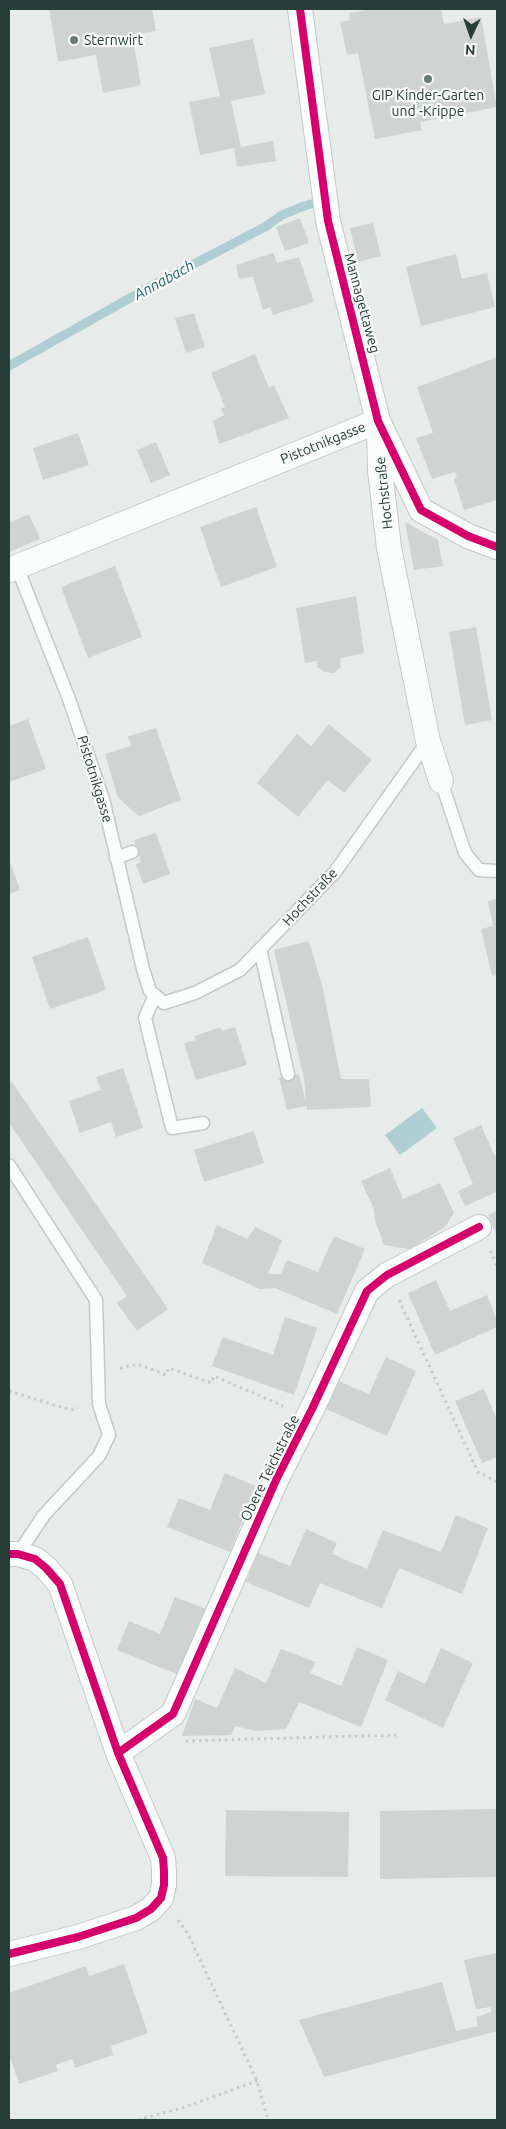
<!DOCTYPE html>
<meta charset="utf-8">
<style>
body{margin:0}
#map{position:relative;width:506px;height:2129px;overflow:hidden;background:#e7ecea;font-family:Ubuntu,sans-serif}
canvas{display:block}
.frame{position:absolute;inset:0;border:10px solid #273e38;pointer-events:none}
.north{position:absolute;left:446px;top:10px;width:50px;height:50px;-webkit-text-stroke:4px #f7faf8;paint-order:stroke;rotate:183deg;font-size:14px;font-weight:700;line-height:20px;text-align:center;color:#273e38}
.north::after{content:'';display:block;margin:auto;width:18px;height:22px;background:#273e38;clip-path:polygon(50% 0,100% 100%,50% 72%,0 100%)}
</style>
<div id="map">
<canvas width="506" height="2129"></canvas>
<div class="frame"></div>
<div class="north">N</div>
</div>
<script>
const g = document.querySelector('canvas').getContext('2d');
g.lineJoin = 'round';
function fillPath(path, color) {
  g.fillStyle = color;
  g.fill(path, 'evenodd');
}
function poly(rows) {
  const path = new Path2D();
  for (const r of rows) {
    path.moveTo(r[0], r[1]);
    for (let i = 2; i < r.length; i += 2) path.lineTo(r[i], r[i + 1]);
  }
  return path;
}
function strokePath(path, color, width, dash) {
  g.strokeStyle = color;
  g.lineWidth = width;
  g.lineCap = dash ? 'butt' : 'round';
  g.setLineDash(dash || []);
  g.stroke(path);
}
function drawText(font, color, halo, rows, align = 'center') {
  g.font = font + ' Ubuntu,sans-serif';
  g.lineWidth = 4.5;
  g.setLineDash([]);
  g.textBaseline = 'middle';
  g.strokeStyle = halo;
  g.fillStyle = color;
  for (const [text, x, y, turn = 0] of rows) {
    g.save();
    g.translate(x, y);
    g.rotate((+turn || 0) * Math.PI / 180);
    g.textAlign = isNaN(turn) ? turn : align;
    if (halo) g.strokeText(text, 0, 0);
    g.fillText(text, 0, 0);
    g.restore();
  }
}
fillPath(poly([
 [422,1108,437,1128,400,1155,385,1135]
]), '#aeced4');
strokePath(poly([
 [9,366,155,284,265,227,282,215,304,206,322,201]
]), '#aeced4', 9);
fillPath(poly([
 [49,9,152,9,156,31,132,35,141,85,103,93,96,55,58,62],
 [373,9,441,9,444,24,481,17,497,107,420,122,422,130,375,139,358,53,347,55,340,22,350,20,349,13],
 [253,39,265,94,231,101,241,147,273,141,276,161,237,167,234,148,200,155,189,102,220,96,209,48],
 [300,218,309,243,285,251,276,227],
 [373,223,381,256,358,262,350,228],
 [273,253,277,263,299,257,314,302,273,315,270,307,263,310,253,277,239,279,236,265],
 [456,254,462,279,487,273,495,307,421,326,406,267],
 [194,313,205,347,186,353,175,318],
 [255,354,269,388,274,385,289,418,219,444,213,421,224,415,221,409,225,407,211,373],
 [497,357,497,500,464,510,454,479,457,477,455,472,432,479,416,438,433,433,417,387],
 [78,433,89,465,43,480,33,448],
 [156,442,170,475,151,483,137,450],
 [256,507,277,567,221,587,200,527],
 [29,514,40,539,9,552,9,523],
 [405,522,438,540,443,566,414,570],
 [115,566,142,637,88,658,61,587],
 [356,596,364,653,340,658,341,667,334,673,325,672,317,667,317,661,305,663,296,608],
 [476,627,492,720,465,725,449,632],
 [28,719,46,769,9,782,9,726],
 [329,724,372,760,344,793,328,780,298,817,257,783,297,734,311,746],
 [156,728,181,800,139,816,118,798,105,754,131,746,128,736],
 [156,833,170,874,143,884,136,864,141,862,134,840],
 [9,859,20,890,9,894],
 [497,899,497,975,492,976,481,929,493,926,488,901],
 [88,937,106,990,50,1009,32,957],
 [309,941,323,989,341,1079,369,1079,371,1107,307,1110,304,1079,274,950],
 [221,1027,222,1031,235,1027,247,1065,196,1080,184,1043,196,1040,194,1036],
 [123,1068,143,1128,116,1137,111,1122,80,1133,69,1101,101,1090,96,1077],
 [299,1074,307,1106,287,1110,279,1078],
 [12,1082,168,1309,137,1331,117,1303,127,1296,9,1123,9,1084],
 [481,1125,495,1156,497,1155,497,1192,465,1206,458,1191,473,1184,453,1138],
 [254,1131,264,1163,204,1182,194,1150],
 [390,1168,403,1199,440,1183,454,1213,445,1227,409,1249,384,1245,375,1221,374,1209,361,1181],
 [497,1211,497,1236,488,1215],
 [217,1225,247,1239,255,1227,282,1240,268,1274,281,1274,287,1260,318,1272,334,1236,365,1249,337,1314,275,1288,260,1289,202,1263],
 [436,1280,450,1311,487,1295,497,1320,497,1327,435,1355,408,1293],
 [285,1317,317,1328,294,1395,212,1366,223,1337,273,1355],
 [386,1357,416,1371,387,1436,326,1409,338,1381,369,1394],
 [484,1389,497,1420,497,1457,482,1463,455,1401],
 [225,1473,256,1486,230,1552,167,1527,179,1498,210,1510],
 [456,1515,488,1528,462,1594,399,1568,382,1608,320,1583,309,1608,246,1582,258,1553,290,1566,306,1529,337,1543,332,1554,367,1569,383,1530,441,1552],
 [175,1597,206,1609,179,1675,117,1650,129,1621,160,1634],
 [357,1647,388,1660,361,1727,299,1702,286,1729,257,1731,235,1726,231,1735,182,1736,195,1699,217,1708,235,1668,266,1683,281,1649,316,1662,310,1673,341,1686],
 [441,1648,473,1663,443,1728,385,1700,398,1671,425,1684],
 [497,1809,497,1877,380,1879,380,1811],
 [226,1810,349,1812,348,1877,225,1876],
 [497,1953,497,2031,324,2077,299,2020,442,1982,456,2031,478,2026,476,2017,491,2012,491,2007,476,2009,464,1960],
 [124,1964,148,2033,111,2046,113,2055,75,2068,72,2059,56,2065,58,2071,19,2084,9,2054,9,1993,86,1966,89,1976]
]), '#cfd3d2');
const service = poly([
 [17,567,69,699,103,799,143,969,150,991,164,1003,195,993,240,970,335,872,428,741],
 [441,781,465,853,479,870,497,871],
 [116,858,132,852],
 [260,949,288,1074],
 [155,995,145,1018,172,1128,203,1123],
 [9,1165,96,1300,99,1404,109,1435,99,1456,44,1515,18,1554]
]);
const minor = poly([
 [300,9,328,221,378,421,421,510,468,536,497,547],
 [379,430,380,470,389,548,428,741,441,781],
 [9,570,378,421],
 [9,1554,18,1554,35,1559,46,1568,60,1584,118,1753,163,1858,164,1871,164,1885,161,1898,151,1909,136,1918,78,1937,9,1954],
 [118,1753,173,1714,277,1478,312,1409,367,1291,387,1275,479,1227]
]);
strokePath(service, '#c4c9c7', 15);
strokePath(minor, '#c4c9c7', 26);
strokePath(poly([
 [490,1251,497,1266],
 [399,1300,478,1472,497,1482],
 [120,1368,138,1364,166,1375,169,1368,211,1383,214,1376,283,1406],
 [9,1391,71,1410,78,1408],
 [186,1741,397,1735],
 [178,1920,188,1934,257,2081,268,2120],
 [138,2120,185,2107,257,2081]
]), '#c3cbc8', 3, [2.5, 4]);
strokePath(service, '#fbfcfc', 12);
strokePath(minor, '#fbfcfc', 24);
strokePath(poly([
 [300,9,328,221,378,421,421,510,468,536,497,547],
 [9,1554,18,1554,35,1559,46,1568,60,1584,118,1753,163,1858,164,1871,164,1885,161,1898,151,1909,136,1918,78,1937,9,1954],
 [118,1753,173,1714,277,1478,312,1409,367,1291,387,1275,479,1227]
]), '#d6006c', 8);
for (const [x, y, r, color] of [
 [74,40,5,"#6a7b76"],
 [428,79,5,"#6a7b76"]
]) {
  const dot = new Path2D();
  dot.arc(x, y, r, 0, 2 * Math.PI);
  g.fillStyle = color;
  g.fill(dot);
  strokePath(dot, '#f7faf8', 2);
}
drawText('14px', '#273e38', '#f7faf8', [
 ["Sternwirt",84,40],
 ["GIP Kinder-Garten",428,95,"center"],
 ["und -Krippe",428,111,"center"]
], 'left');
drawText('14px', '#273e38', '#f7faf8', [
 ["Mannagettaweg",362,303,75],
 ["Pistotnikgasse",323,443,-22],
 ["Hochstraße",384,493,-96],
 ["Pistotnikgasse",95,779,73],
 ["Hochstraße",310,897,-47],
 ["Obere Teichstraße",270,1468,-64]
]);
drawText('italic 15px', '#286373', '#f7faf8', [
 ["Annabach",164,280,-29]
]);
</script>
